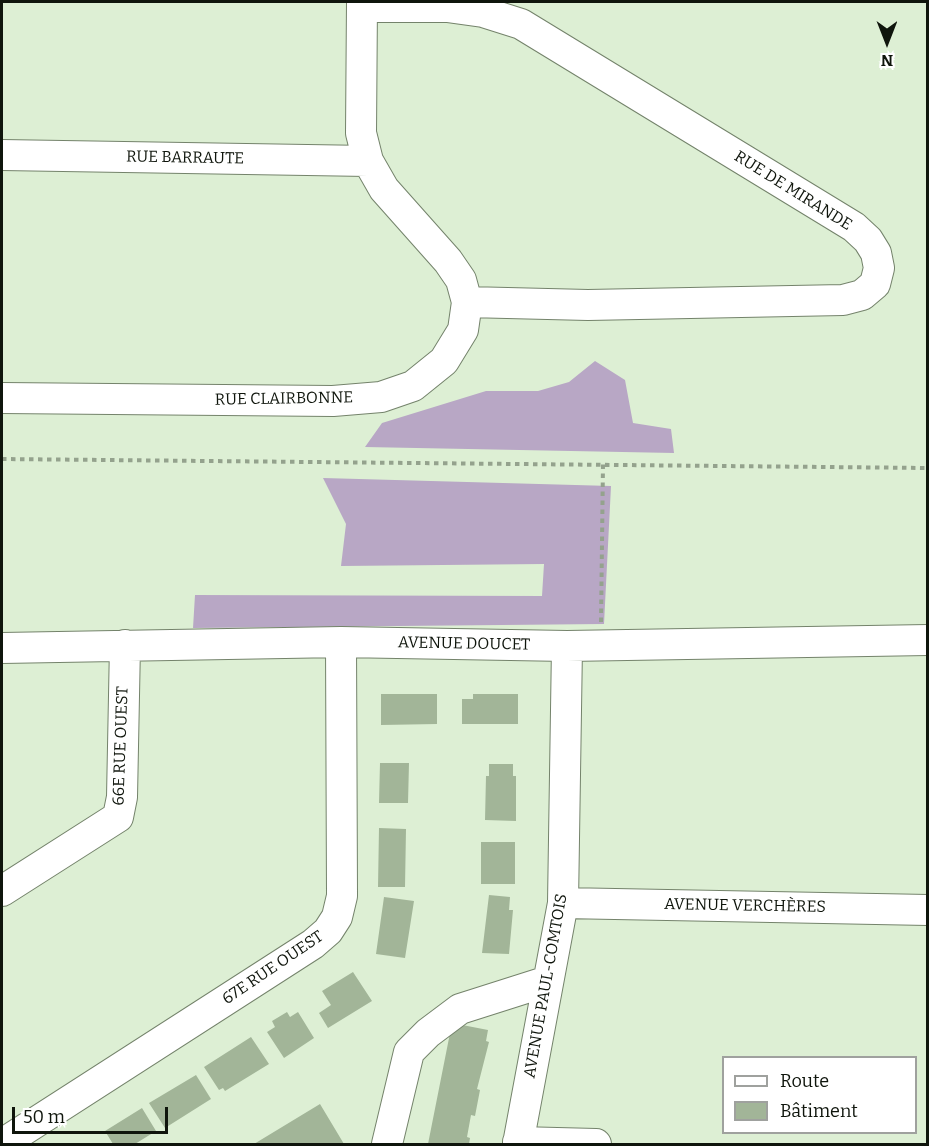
<!DOCTYPE html>
<meta charset="utf-8">
<style>
body{margin:0}
#map{position:relative;width:929px;height:1146px;overflow:hidden;background:#ddefd4;font-family:Bitter,serif}
canvas{display:block}
.frame{position:absolute;inset:0;border:3px solid #0f150c;pointer-events:none}
.legend{position:absolute;left:722px;top:1056px;width:195px;height:78px;box-sizing:border-box;background:#fff;border:2px solid #9fa19e;margin:0;padding:8px 10px;list-style:none;font-size:18px;color:#0f150c}
.legend li{display:flex;align-items:center;gap:12px;height:30px}
.legend b{width:30px;border:2px solid #9fa19e}
.north{position:absolute;left:857px;top:12px;width:60px;height:60px;-webkit-text-stroke:4px #fff;paint-order:stroke;rotate:180deg;font-size:16px;font-weight:700;line-height:24px;text-align:center;color:#0f150c}
.north::after{content:'';display:block;margin:auto;width:21px;height:27px;background:#0f150c;clip-path:polygon(50% 0,100% 100%,50% 72%,0 100%)}
.scale{position:absolute;left:12px;top:1107px;width:156px;height:27px;box-sizing:border-box;border:3px solid #0f150c;border-top:0;padding-left:8px;font-size:18px;line-height:21px;white-space:nowrap;color:#0f150c;-webkit-text-stroke:4px #fff;paint-order:stroke}
</style>
<div id="map">
<canvas width="929" height="1146"></canvas>
<div class="frame"></div>
<ul class="legend">
<li><b style="height:8px;background:#fff"></b>Route</li>
<li><b style="height:16px;background:#a2b598"></b>Bâtiment</li>
</ul>
<div class="north">N</div>
<div class="scale">50 m</div>
</div>
<script>
const g = document.querySelector('canvas').getContext('2d');
g.lineJoin = 'round';
function fillPath(path, color) {
  g.fillStyle = color;
  g.fill(path, 'evenodd');
}
function poly(rows) {
  const path = new Path2D();
  for (const r of rows) {
    path.moveTo(r[0], r[1]);
    for (let i = 2; i < r.length; i += 2) path.lineTo(r[i], r[i + 1]);
  }
  return path;
}
function strokePath(path, color, width, dash) {
  g.strokeStyle = color;
  g.lineWidth = width;
  g.lineCap = dash ? 'butt' : 'round';
  g.setLineDash(dash || []);
  g.stroke(path);
}
function drawText(font, color, halo, rows, align = 'center') {
  g.font = font + ' Bitter,serif';
  g.lineWidth = 4.5;
  g.setLineDash([]);
  g.textBaseline = 'middle';
  g.strokeStyle = halo;
  g.fillStyle = color;
  for (const [text, x, y, turn = 0] of rows) {
    g.save();
    g.translate(x, y);
    g.rotate((+turn || 0) * Math.PI / 180);
    g.textAlign = isNaN(turn) ? turn : align;
    if (halo) g.strokeText(text, 0, 0);
    g.fillText(text, 0, 0);
    g.restore();
  }
}
fillPath(poly([
 [595,361,625,380,633,423,671,429,674,453,365,447,382,423,486,391,538,391,569,382],
 [323,478,611,486,604,624,193,628,195,595,542,596,544,564,341,566,346,524]
]), '#b8a7c5');
fillPath(poly([
 [381,694,437,694,437,724,381,725],
 [473,694,518,694,518,724,462,724,462,699,473,699],
 [380,763,409,763,408,803,379,803],
 [489,764,513,764,513,776,516,776,516,821,485,820,486,776,489,776],
 [379,828,406,829,405,887,378,887],
 [481,842,515,842,515,884,481,884],
 [489,895,510,897,509,910,513,910,509,954,482,953],
 [384,897,414,901,405,958,376,954],
 [353,972,372,1001,328,1028,319,1013,331,1005,322,991],
 [287,1012,290,1017,298,1012,314,1038,284,1058,267,1032,275,1027,272,1021],
 [452,1023,488,1030,486,1041,489,1042,477,1089,480,1090,475,1116,471,1115,467,1137,470,1138,469,1144,428,1144],
 [251,1037,269,1064,225,1091,223,1088,219,1090,204,1067],
 [196,1075,211,1099,165,1128,149,1103],
 [320,1104,344,1144,254,1144],
 [142,1108,156,1131,135,1144,113,1144,105,1131]
]), '#a2b598');
const minor = poly([
 [362,7,447,7,483,12,521,24,854,227,868,240,876,253,879,268,875,284,862,295,843,300,588,305,467,302],
 [2,155,368,161],
 [2,398,333,401,381,397,413,386,444,361,463,330,467,302,461,280,448,261,384,189,368,161,361,133,362,2],
 [2,648,341,642,567,646,928,640],
 [2,891,118,817,122,797,125,645],
 [563,903,928,910],
 [518,1142,596,1144],
 [2,1144,313,944,328,931,337,917,342,896,341,642],
 [387,1144,409,1052,428,1033,460,1009,548,981],
 [518,1144,563,903,567,646]
]);
strokePath(minor, '#74836b', 32);
strokePath(poly([
 [2,459,928,468],
 [601,622,603,464]
]), '#94a28d', 4, [4.5, 4.5]);
strokePath(minor, '#fff', 30);
drawText('16px', '#0f150c', '#fff', [
 ["RUE BARRAUTE",185,158,1],
 ["RUE DE MIRANDE",793,191,32],
 ["RUE CLAIRBONNE",284,399,-1],
 ["AVENUE DOUCET",464,644,1],
 ["66E RUE OUEST",121,746,-88],
 ["AVENUE VERCHÈRES",745,906,1],
 ["67E RUE OUEST",273,968,-34],
 ["AVENUE PAUL-COMTOIS",546,986,-80]
]);
</script>
